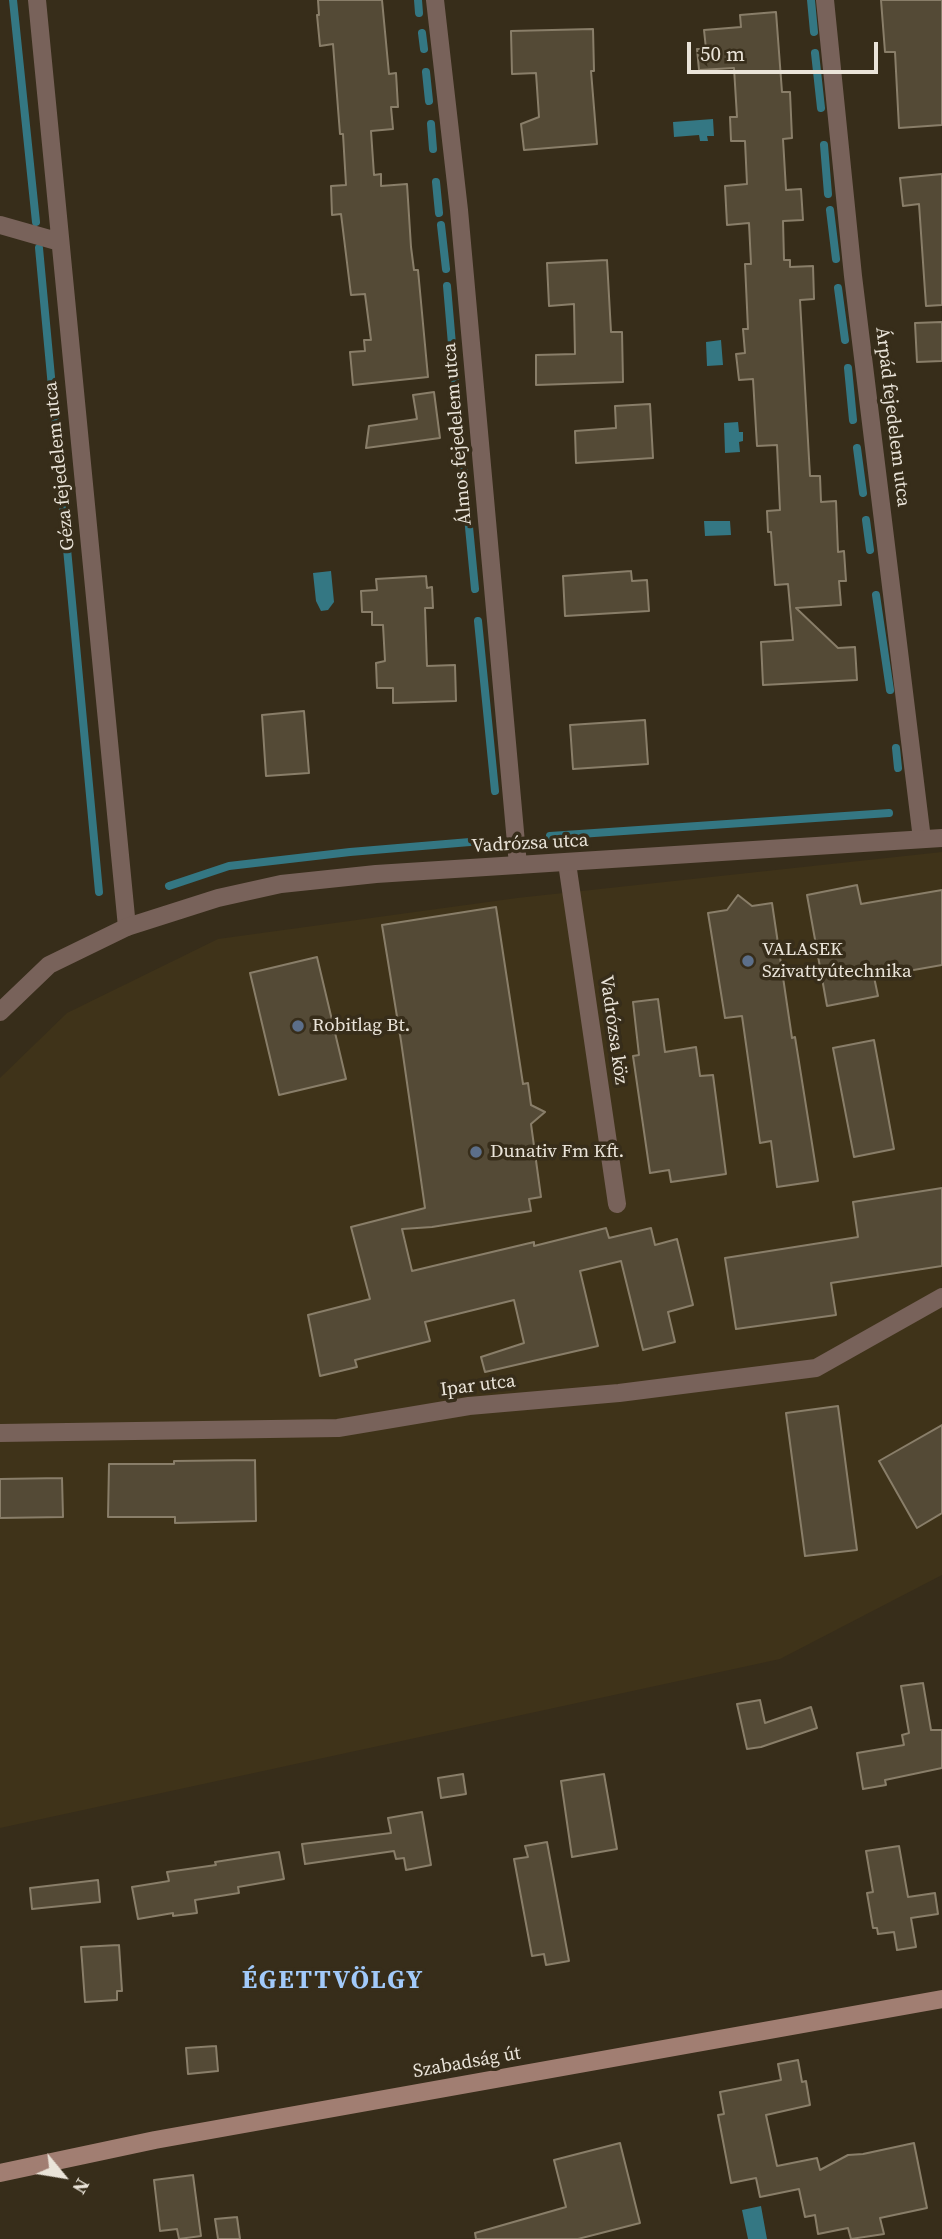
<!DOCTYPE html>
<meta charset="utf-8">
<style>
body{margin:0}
#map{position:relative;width:942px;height:2239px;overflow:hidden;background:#372d1a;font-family:"Source Serif 4",serif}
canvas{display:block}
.north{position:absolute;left:28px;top:2141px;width:70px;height:70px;-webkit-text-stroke:5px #372d1a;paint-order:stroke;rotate:120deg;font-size:19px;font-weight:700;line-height:28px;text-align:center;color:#eae4d9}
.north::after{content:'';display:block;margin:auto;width:24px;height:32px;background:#eae4d9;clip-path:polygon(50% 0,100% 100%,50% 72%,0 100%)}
.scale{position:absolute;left:687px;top:42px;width:191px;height:32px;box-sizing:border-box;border:4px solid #eae4d9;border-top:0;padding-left:9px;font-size:21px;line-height:24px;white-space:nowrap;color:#eae4d9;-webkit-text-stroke:5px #372d1a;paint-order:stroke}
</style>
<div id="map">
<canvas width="942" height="2239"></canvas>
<div class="north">N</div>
<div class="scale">50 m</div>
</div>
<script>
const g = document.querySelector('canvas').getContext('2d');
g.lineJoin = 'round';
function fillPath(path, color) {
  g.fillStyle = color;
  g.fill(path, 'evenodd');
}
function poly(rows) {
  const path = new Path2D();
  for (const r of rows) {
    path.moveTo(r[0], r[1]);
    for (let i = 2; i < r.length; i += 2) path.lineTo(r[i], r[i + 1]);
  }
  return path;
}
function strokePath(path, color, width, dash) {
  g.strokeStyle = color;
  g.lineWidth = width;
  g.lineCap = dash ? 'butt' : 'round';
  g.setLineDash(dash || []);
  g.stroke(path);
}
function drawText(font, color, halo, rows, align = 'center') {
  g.font = font + ' "Source Serif 4",serif';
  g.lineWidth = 7;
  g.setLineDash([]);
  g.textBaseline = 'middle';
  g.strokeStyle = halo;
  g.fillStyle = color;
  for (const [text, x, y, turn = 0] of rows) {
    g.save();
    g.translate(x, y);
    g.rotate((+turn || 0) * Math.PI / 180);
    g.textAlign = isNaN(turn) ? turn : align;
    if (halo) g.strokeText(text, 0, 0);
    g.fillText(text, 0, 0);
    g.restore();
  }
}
fillPath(poly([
 [942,852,942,1575,780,1659,0,1828,0,1078,67,1013,218,939,517,898]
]), '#3f3319');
fillPath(poly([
 [713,119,714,136,707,136,708,141,700,141,699,135,674,137,673,122],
 [721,340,723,365,707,366,706,342],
 [738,422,739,432,743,432,743,441,739,442,740,452,725,453,724,423],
 [704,521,730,521,731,535,705,536],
 [331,571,334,602,328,610,321,611,316,601,313,573],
 [761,2206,767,2239,748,2239,742,2210]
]), '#347783');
strokePath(poly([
 [13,0,36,222],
 [418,0,419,13],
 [811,0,814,32],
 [422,33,424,49],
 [815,53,821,108],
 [426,72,429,101],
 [431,124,433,149],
 [824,145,828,194],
 [436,182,439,213],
 [830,210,836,259],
 [441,225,446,269],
 [39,248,99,892],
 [447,286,453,356],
 [838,288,845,340],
 [848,368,853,420],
 [454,372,475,589],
 [857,448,863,493],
 [866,520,870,550],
 [876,595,890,690],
 [478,621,495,791],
 [896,748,898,768],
 [550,836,889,813],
 [169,886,229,866,350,852,482,841]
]), '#347783', 8);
const building = poly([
 [318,0,382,0,389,74,396,73,398,107,391,107,393,129,371,131,374,175,381,174,381,186,407,184,411,247,414,270,418,270,428,377,353,385,350,352,365,351,364,340,371,340,365,294,351,295,341,214,332,215,331,186,346,185,343,134,340,134,333,44,320,46,317,15,319,15,318,0],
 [881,0,942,0,942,125,899,128,895,52,885,52,881,0],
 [776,12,782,92,790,92,792,138,783,139,786,190,801,189,803,220,783,221,784,260,790,260,790,267,813,266,814,299,800,300,810,476,820,476,821,502,836,501,838,552,844,551,846,581,839,581,841,605,796,608,838,648,855,647,857,680,763,685,761,642,793,640,788,584,775,585,771,532,768,532,767,511,780,510,777,445,757,446,753,379,739,380,736,354,745,353,743,329,748,329,745,264,751,264,749,223,727,225,725,186,747,184,745,141,731,141,730,117,737,117,734,68,699,70,697,49,706,49,704,30,741,27,740,15,776,12],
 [593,29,594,71,591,71,597,144,524,150,521,124,539,117,536,73,512,74,511,31,593,29],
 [942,174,942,305,926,306,919,204,903,206,900,178,942,174],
 [607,260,611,332,622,332,623,382,536,385,536,355,575,354,574,304,549,306,547,263,607,260],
 [942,322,942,361,917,362,915,323,942,322],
 [434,392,440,438,366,448,369,426,417,419,413,395,434,392],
 [650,404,653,458,576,463,575,431,616,428,615,406,650,404],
 [631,571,632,581,647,580,649,611,565,616,563,576,631,571],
 [426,576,427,588,432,587,433,608,425,608,427,666,455,665,456,701,393,703,393,688,377,688,376,663,385,661,383,625,372,625,372,612,362,612,361,591,377,590,376,579,426,576],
 [304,711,309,773,266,776,262,715,304,711],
 [645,720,648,764,573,769,570,725,645,720],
 [857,885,861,904,942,890,942,965,874,977,878,996,827,1006,807,895,857,885],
 [738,895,752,906,772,903,792,1038,795,1037,818,1181,777,1187,771,1141,760,1143,742,1016,725,1018,708,913,727,910,738,895],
 [496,907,523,1084,528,1083,531,1105,545,1112,531,1124,541,1197,529,1199,531,1211,432,1227,402,1229,412,1271,534,1242,534,1246,606,1228,609,1238,651,1228,655,1245,677,1239,693,1305,668,1312,675,1342,643,1350,621,1261,580,1271,598,1346,485,1372,481,1357,524,1343,514,1300,425,1322,430,1341,355,1360,357,1367,320,1376,308,1315,370,1299,351,1227,425,1208,401,1041,382,925,496,907],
 [317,957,346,1079,279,1095,250,973,317,957],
 [658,999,665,1052,696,1047,700,1076,713,1075,726,1174,671,1182,669,1170,650,1173,633,1056,639,1055,633,1002,658,999],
 [874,1040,894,1149,854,1157,833,1048,874,1040],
 [942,1188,942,1266,831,1283,836,1315,736,1329,725,1258,858,1237,853,1202,942,1188],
 [838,1406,857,1550,805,1556,786,1413,838,1406],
 [942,1425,942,1513,917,1528,879,1461,942,1425],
 [255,1460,256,1521,175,1523,175,1517,108,1517,109,1464,174,1464,174,1461,255,1460],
 [62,1478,63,1517,0,1518,0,1479,62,1478],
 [923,1683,931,1730,942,1730,942,1768,885,1780,886,1785,863,1789,857,1753,904,1745,902,1735,909,1733,901,1686,923,1683],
 [760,1700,765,1723,811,1707,817,1728,761,1747,747,1749,737,1704,760,1700],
 [463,1774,466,1794,441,1798,438,1778,463,1774],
 [604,1774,617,1849,572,1857,561,1781,604,1774],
 [422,1812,431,1865,406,1870,404,1858,396,1859,394,1851,305,1864,302,1844,391,1833,388,1818,422,1812],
 [547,1842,569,1961,546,1965,544,1954,532,1956,514,1859,528,1857,525,1846,547,1842],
 [899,1846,908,1897,935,1893,938,1914,911,1918,916,1947,897,1950,894,1932,878,1934,877,1928,873,1928,867,1893,873,1892,866,1851,899,1846],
 [279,1852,284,1879,238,1887,239,1893,195,1900,197,1913,173,1916,173,1913,138,1919,132,1887,169,1881,167,1872,216,1865,215,1862,279,1852],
 [98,1880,100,1902,32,1909,30,1888,98,1880],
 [119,1945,122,1991,117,1991,117,2000,85,2002,81,1947,119,1945],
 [216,2046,218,2071,188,2074,186,2048,216,2046],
 [798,2060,802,2082,806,2081,810,2105,766,2115,777,2166,817,2158,820,2170,848,2155,863,2154,914,2143,927,2208,880,2218,884,2234,851,2239,848,2228,818,2234,815,2215,805,2217,799,2189,760,2197,756,2178,731,2183,718,2115,724,2114,720,2092,781,2080,778,2064,798,2060],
 [620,2143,640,2223,578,2239,476,2239,475,2233,566,2207,554,2160,620,2143],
 [193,2175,201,2236,179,2239,177,2229,160,2231,154,2180,193,2175],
 [237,2217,240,2239,218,2239,215,2219,237,2217]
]);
fillPath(building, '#544a36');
strokePath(building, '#897e69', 2);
strokePath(poly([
 [37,0,127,927],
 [435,0,459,210,518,865],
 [825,0,853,276,922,839],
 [0,225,60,242],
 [567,863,617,1204],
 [0,1433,338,1428,469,1406,619,1393,816,1368,942,1297]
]), '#78625a', 18);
strokePath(poly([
 [0,1012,49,965,127,927,218,898,281,884,376,874,942,838]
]), '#78625a', 18);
strokePath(poly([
 [0,2173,155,2140,942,1999]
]), '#a17e72', 18);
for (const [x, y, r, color] of [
 [748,961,7,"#5c6f8a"],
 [298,1026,7,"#5c6f8a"],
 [476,1152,7,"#5c6f8a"]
]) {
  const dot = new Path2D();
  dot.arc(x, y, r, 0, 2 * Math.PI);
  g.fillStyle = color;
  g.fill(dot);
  strokePath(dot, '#372d1a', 2.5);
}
drawText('19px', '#eae4d9', '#372d1a', [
 ["Árpád fejedelem utca",892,417,83],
 ["Álmos fejedelem utca",458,434,-95],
 ["Géza fejedelem utca",60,466,-96],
 ["Vadrózsa utca",530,844,-3],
 ["Vadrózsa köz",613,1030,82],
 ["Ipar utca",478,1386,-7],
 ["Szabadság út",467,2063,-10]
]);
drawText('19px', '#eae4d9', '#372d1a', [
 ["VALASEK",762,950],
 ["Szivattyútechnika",762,972],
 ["Robitlag Bt.",312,1026],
 ["Dunativ Fm Kft.",490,1152]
], 'left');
g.letterSpacing = '2px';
drawText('bold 26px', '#a2cafa', '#372d1a', [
 ["ÉGETTVÖLGY",333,1981]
]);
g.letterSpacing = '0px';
</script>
